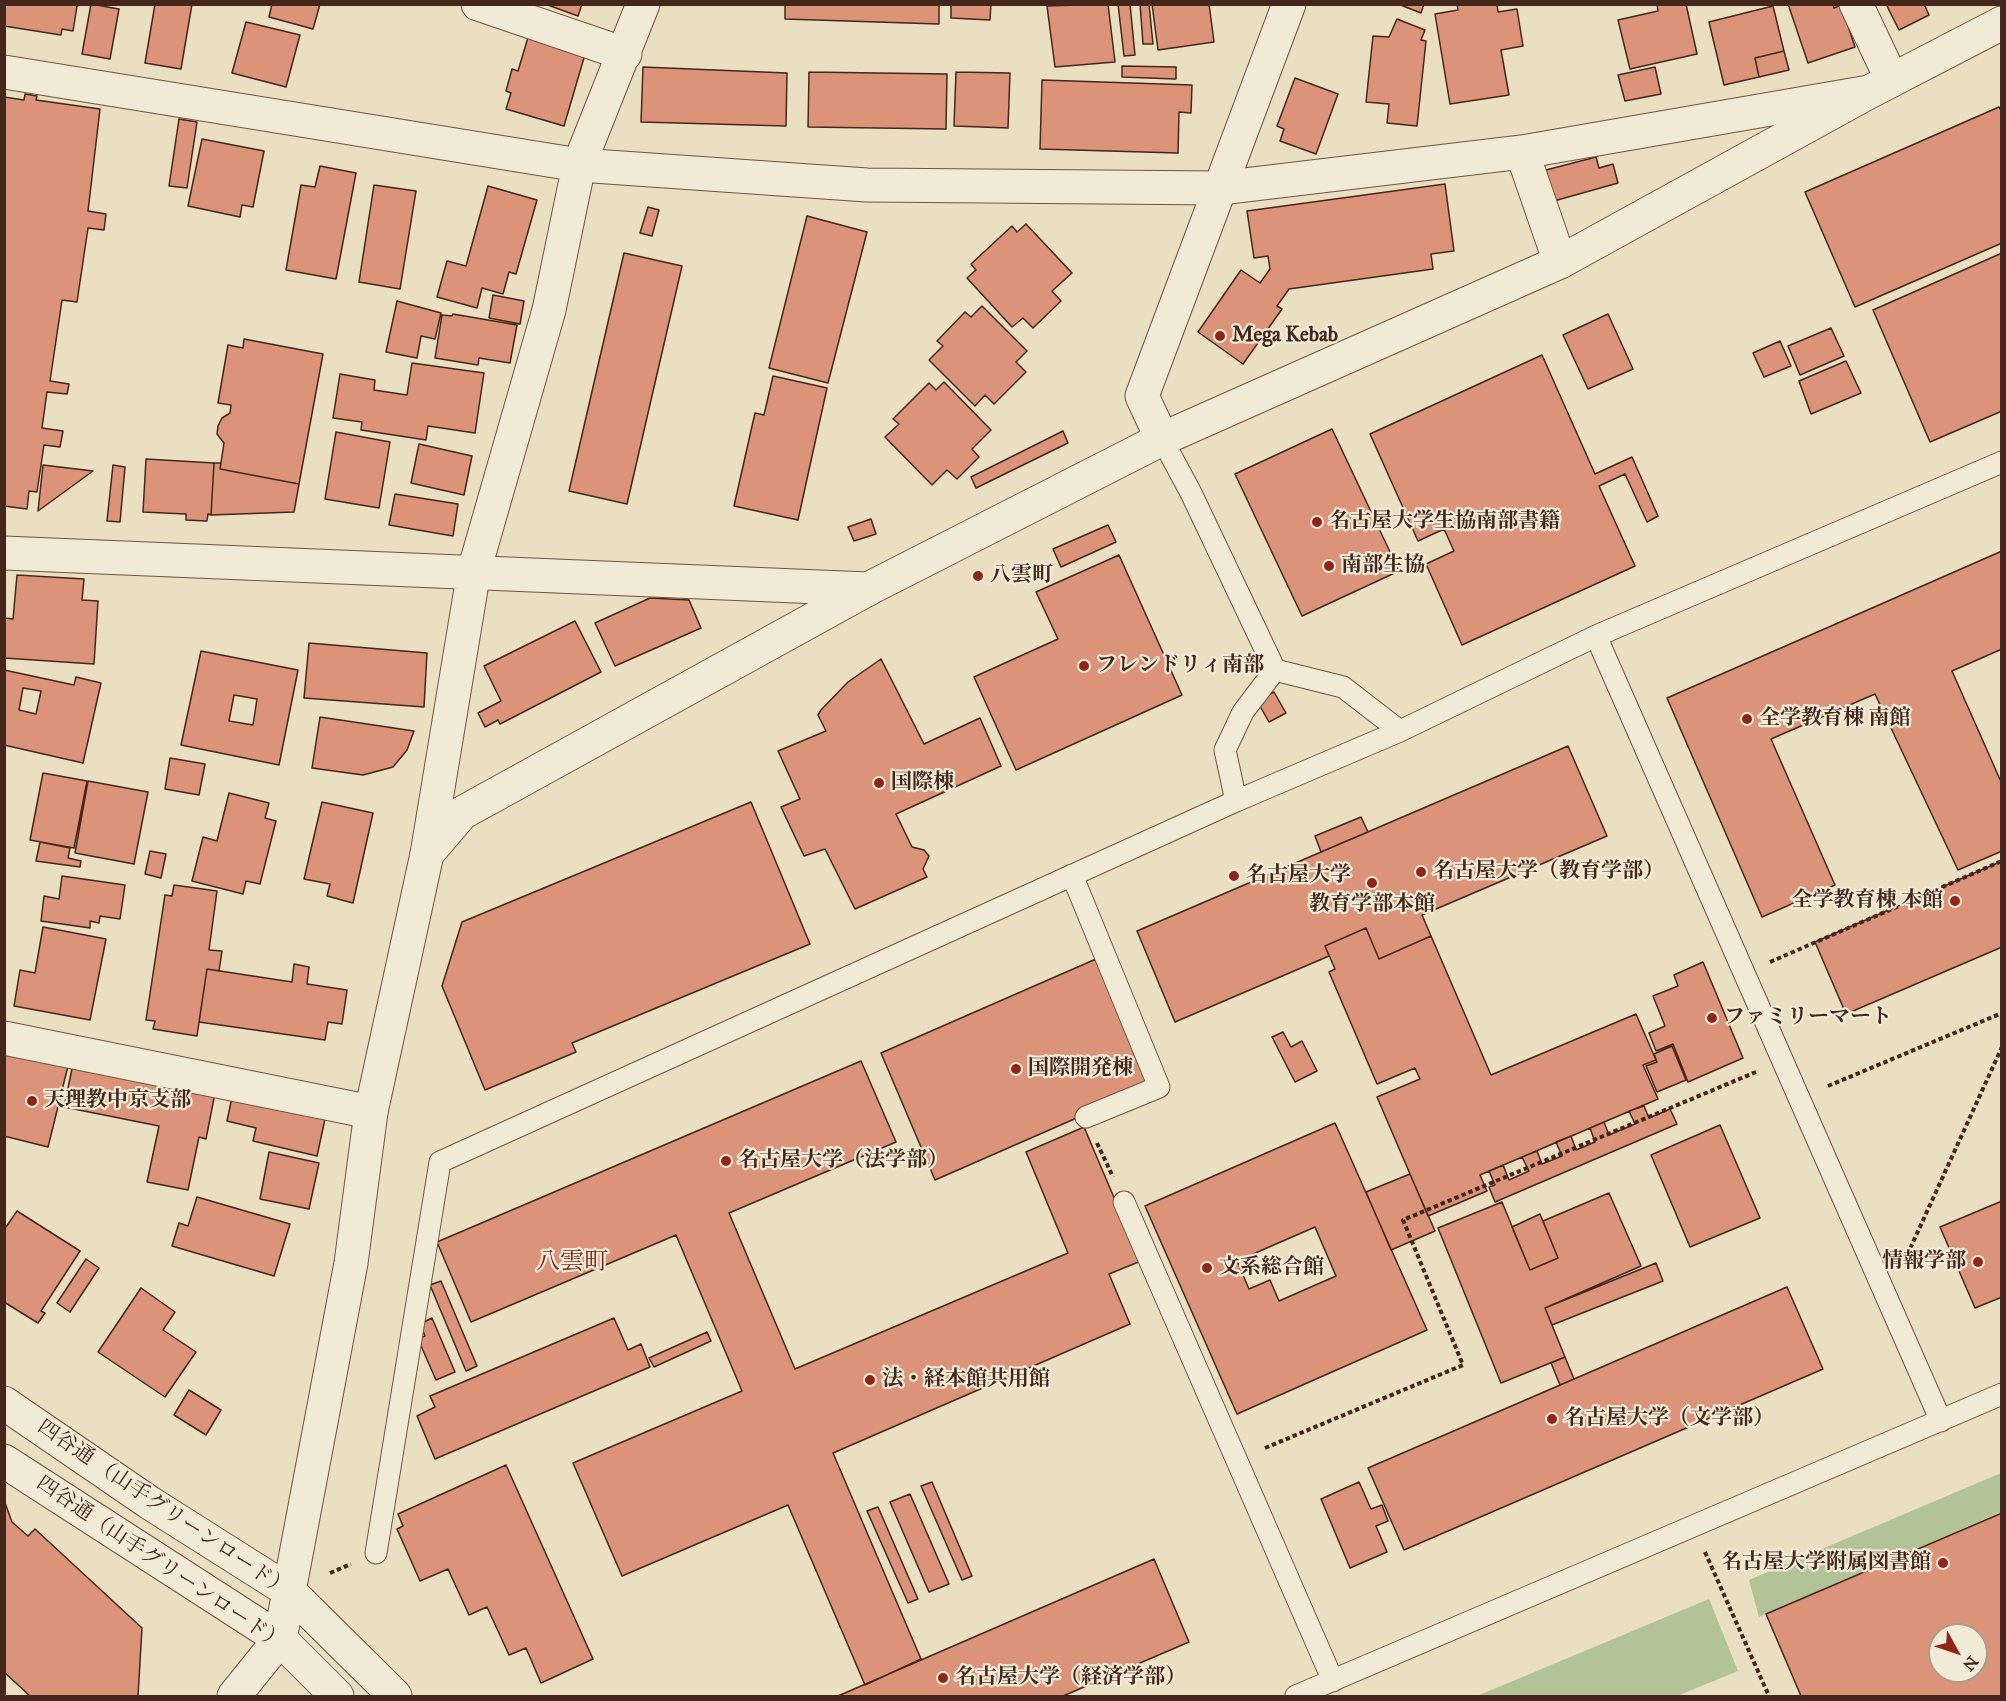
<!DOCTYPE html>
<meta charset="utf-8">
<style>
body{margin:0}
#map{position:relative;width:2006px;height:1701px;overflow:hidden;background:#eadfc1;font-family:"IM FELL Great Primer",serif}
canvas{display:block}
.frame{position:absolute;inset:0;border:6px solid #44261b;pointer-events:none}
.north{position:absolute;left:1928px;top:1623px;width:60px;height:60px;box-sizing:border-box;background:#f1ead7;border:2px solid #ac9c8c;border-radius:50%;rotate:130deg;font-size:16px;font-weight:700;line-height:24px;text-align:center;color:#44261b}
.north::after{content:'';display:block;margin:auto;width:21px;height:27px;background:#8f2418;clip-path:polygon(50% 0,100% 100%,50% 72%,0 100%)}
</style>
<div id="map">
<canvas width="2006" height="1701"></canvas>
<div class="frame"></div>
<div class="north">N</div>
</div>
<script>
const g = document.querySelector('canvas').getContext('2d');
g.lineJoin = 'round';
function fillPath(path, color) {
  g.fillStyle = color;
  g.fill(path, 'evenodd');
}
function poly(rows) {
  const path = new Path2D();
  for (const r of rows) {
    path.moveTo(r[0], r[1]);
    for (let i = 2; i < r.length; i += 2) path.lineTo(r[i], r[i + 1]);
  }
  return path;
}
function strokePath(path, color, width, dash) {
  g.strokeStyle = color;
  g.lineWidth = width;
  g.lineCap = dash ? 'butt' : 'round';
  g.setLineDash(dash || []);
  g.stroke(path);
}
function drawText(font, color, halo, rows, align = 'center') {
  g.font = font + ' "IM FELL Great Primer","Noto Serif JP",serif';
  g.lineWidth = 4.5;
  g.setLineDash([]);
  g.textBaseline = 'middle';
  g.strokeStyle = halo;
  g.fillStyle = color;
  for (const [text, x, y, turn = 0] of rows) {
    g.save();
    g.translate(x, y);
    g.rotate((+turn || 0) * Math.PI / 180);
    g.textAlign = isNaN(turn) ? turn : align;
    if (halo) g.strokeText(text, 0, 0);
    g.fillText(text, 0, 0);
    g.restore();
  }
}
fillPath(poly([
 [2001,1473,2001,1512,1759,1617,1749,1580],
 [1709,1599,1738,1671,1677,1696,1477,1696]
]), '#b1c397');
const building = poly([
 [4,4,81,4,77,6,73,31,62,29,61,35,4,26,4,4],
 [91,4,119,9,110,59,82,54,91,4],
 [155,4,192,4,181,69,145,63,155,4],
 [272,4,320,4,313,29,269,17,272,4],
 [545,4,582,4,578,16,545,4],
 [785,4,939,4,939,24,785,19,785,4],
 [951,4,991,4,990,20,951,18,951,4],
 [1108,4,1115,62,1055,67,1047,6,1108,4],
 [1118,4,1130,4,1135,55,1124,56,1118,4],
 [1140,4,1149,4,1153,44,1143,44,1140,4],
 [1152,4,1209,4,1214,42,1158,50,1152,4],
 [1398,4,1424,4,1421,13,1398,4],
 [1457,4,1497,4,1498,12,1517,9,1523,46,1501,50,1509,95,1450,104,1435,14,1458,10,1457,4],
 [1657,4,1686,4,1697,54,1630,69,1618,20,1658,11,1657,4],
 [1788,4,1833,4,1834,8,1841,5,1855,47,1808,63,1788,4],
 [1886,4,1924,4,1929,15,1899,30,1886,4],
 [1773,6,1784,51,1755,58,1759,77,1724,85,1709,22,1773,6],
 [1397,19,1425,30,1421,40,1426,41,1417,126,1387,123,1389,104,1366,102,1373,36,1389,37,1397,19],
 [246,22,300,35,286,87,232,73,246,22],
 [529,34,586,51,564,126,506,109,511,93,506,91,512,69,518,71,529,34],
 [1784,51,1789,70,1759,77,1755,58,1784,51],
 [1122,66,1176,67,1176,79,1122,77,1122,66],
 [643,67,787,73,786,126,641,122,643,67],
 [1655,67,1661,94,1625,101,1618,75,1655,67],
 [809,72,947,74,946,129,808,127,809,72],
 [956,72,1010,73,1008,128,954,126,956,72],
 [1295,78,1338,94,1316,154,1280,141,1284,129,1277,126,1295,78],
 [1042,80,1192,85,1191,113,1179,112,1178,153,1040,149,1042,80],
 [25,94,37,96,36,100,100,109,88,211,106,214,104,230,88,228,77,302,62,300,50,381,69,384,67,394,47,392,42,428,63,431,60,447,44,445,37,492,29,491,27,509,4,506,4,97,24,100,25,94],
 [1999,107,2002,112,2002,243,1855,307,1805,192,1999,107],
 [179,119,197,122,187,188,169,186,179,119],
 [202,139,264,151,253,207,242,205,240,217,188,206,202,139],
 [1596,157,1599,168,1613,164,1618,183,1554,201,1546,170,1596,157],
 [320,166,356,173,336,279,286,270,301,185,315,187,320,166],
 [1445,184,1454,251,1431,254,1433,269,1289,289,1277,306,1282,309,1243,364,1198,332,1241,270,1260,283,1270,269,1268,256,1254,258,1247,211,1445,184],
 [374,185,416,191,400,289,359,282,374,185],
 [488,186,537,200,516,274,509,272,503,294,482,288,477,308,437,297,447,261,466,266,488,186],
 [648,207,659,210,652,236,640,233,648,207],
 [807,216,867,232,828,383,769,368,807,216],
 [1026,224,1072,273,1052,291,1061,301,1033,328,1023,318,1012,327,967,278,976,270,971,264,1012,226,1017,232,1026,224],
 [624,253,682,266,627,504,569,491,624,253],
 [2002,253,2002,411,1930,442,1873,310,2002,253],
 [493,295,524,301,520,324,489,318,493,295],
 [397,301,441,313,435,339,421,336,417,358,386,352,397,301],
 [982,306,1027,351,1016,362,1026,372,994,404,985,395,975,406,929,360,943,346,937,341,965,312,971,317,982,306],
 [453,314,517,325,510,363,479,358,478,365,435,358,442,315,452,316,453,314],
 [1608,314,1633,369,1588,389,1563,335,1608,314],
 [1831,328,1844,356,1800,375,1788,346,1831,328],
 [244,339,323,354,299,484,220,469,224,443,217,434,218,426,222,418,230,413,231,405,218,403,228,345,243,348,244,339],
 [1780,341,1791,366,1764,377,1753,353,1780,341],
 [1542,355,1595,474,1632,457,1658,516,1647,522,1625,474,1599,486,1635,566,1462,645,1426,564,1454,551,1444,529,1418,541,1370,434,1542,355],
 [1846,361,1861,393,1811,414,1799,381,1846,361],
 [412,363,484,373,475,433,428,426,426,440,361,430,362,422,333,418,340,374,375,380,374,390,407,395,412,363],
 [773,376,827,388,798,520,734,506,755,413,764,415,773,376],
 [944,382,991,430,972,449,979,457,957,479,947,470,932,485,885,437,899,424,893,419,929,383,936,390,944,382],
 [1332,429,1399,571,1302,616,1235,474,1332,429],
 [1063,431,1068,443,976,488,971,477,1063,431],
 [336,432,390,442,379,508,325,499,336,432],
 [419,444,472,456,464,495,411,483,419,444],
 [146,459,214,463,211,515,208,514,207,521,186,520,186,514,143,512,146,459],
 [214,463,221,463,220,469,299,484,294,512,211,515,214,463],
 [43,465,93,471,38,511,43,465],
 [113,465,125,467,120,522,107,521,113,465],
 [395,494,458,504,453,536,389,525,395,494],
 [871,519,876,534,854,541,848,527,871,519],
 [1108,525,1116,542,1061,567,1053,549,1108,525],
 [2002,551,2002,649,1952,671,2002,784,2002,851,1958,870,1875,694,1771,739,1835,885,1762,917,1667,698,2002,551],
 [1119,555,1182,695,1016,770,974,677,1058,639,1036,592,1119,555],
 [17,575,84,579,82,600,98,601,94,664,4,658,4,618,13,619,17,575],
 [650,598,689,600,701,628,615,666,595,623,650,598],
 [575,621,601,672,500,724,498,720,485,727,478,713,501,701,484,666,575,621],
 [309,643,427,653,424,707,304,698,309,643],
 [201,651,298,670,279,765,181,745,201,651],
 [234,695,257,699,253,725,229,721,234,695],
 [881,659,924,744,980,718,1001,766,896,814,912,847,924,850,929,856,923,869,927,877,855,909,825,849,804,856,781,807,800,799,778,751,826,731,818,715,821,710,848,682,881,659],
 [4,670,74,685,76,677,101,683,83,763,4,745,4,670],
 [23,688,41,691,36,714,19,710,23,688],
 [1274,692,1286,713,1269,722,1257,701,1274,692],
 [320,717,414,731,407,750,393,767,363,775,312,768,320,717],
 [1568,746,1607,836,1422,915,1431,936,1379,959,1366,928,1325,946,1329,956,1175,1022,1137,931,1568,746],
 [170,758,205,764,199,795,165,789,170,758],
 [43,773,87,781,74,848,30,840,43,773],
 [88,781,148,792,134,864,75,853,88,781],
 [229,793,269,803,265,818,276,821,260,884,246,881,243,894,192,881,203,837,217,841,229,793],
 [322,802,373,813,353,903,327,896,330,884,304,879,322,802],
 [751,802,810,944,572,1043,576,1052,485,1090,442,986,462,922,751,802],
 [1361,817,1368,832,1321,852,1315,836,1361,817],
 [40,842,70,848,68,858,81,861,80,867,36,861,40,842],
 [150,851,166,854,161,878,145,874,150,851],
 [2002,861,2002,947,1846,1014,1815,942,2002,861],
 [62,876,125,885,120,919,100,916,99,923,90,921,90,928,41,921,44,896,59,899,62,876],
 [174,885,217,891,209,950,222,951,219,971,207,969,197,1036,153,1029,155,1021,146,1020,165,895,172,896,174,885],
 [43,927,106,939,90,1020,14,1006,20,970,35,973,43,927],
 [1366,928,1379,959,1431,936,1491,1075,1636,1014,1656,1060,1643,1065,1658,1099,1480,1175,1487,1191,1428,1216,1377,1097,1420,1079,1415,1068,1377,1084,1329,972,1335,969,1325,946,1366,928],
 [1096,959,1152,1085,935,1180,881,1053,1096,959],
 [1703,962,1743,1058,1688,1082,1673,1044,1656,1051,1649,1033,1665,1026,1653,996,1678,986,1674,975,1703,962],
 [294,964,309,967,307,984,347,990,342,1024,328,1022,325,1040,199,1022,207,969,292,982,294,964],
 [1283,1032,1291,1047,1302,1041,1317,1071,1295,1082,1272,1037,1283,1032],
 [1672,1046,1686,1080,1657,1092,1646,1066,1657,1062,1654,1054,1672,1046],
 [4,1051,68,1066,48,1147,4,1136,4,1051],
 [861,1061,896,1142,729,1213,795,1369,1068,1253,1026,1152,1084,1127,1141,1261,1109,1274,1130,1324,833,1453,921,1659,865,1685,788,1505,622,1576,573,1463,742,1391,676,1235,471,1322,437,1242,861,1061],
 [73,1064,215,1093,206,1139,199,1137,188,1190,147,1182,159,1126,64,1107,73,1064],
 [232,1097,325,1119,317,1156,253,1141,256,1128,227,1121,232,1097],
 [1644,1106,1649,1118,1670,1109,1677,1124,1495,1202,1489,1187,1495,1185,1489,1171,1503,1165,1509,1180,1529,1171,1522,1157,1537,1151,1542,1164,1562,1156,1556,1142,1571,1136,1576,1150,1595,1142,1590,1128,1604,1122,1609,1135,1635,1124,1629,1111,1644,1106],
 [1335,1123,1427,1330,1237,1414,1145,1206,1335,1123],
 [1315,1227,1336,1276,1279,1301,1270,1280,1249,1289,1237,1261,1315,1227],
 [1720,1125,1760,1218,1690,1247,1651,1155,1720,1125],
 [269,1152,319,1163,309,1209,260,1199,269,1152],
 [1410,1174,1435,1231,1391,1250,1366,1192,1410,1174],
 [1609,1193,1641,1266,1545,1308,1565,1357,1501,1383,1438,1228,1502,1202,1530,1270,1558,1258,1543,1221,1609,1193],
 [197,1197,290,1224,274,1276,172,1246,179,1223,188,1226,197,1197],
 [2002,1201,2002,1297,1975,1308,1940,1227,2002,1201],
 [17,1211,80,1251,41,1311,45,1313,38,1323,4,1302,4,1230,17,1211],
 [1540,1214,1558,1258,1530,1270,1512,1227,1540,1214],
 [86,1259,99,1268,70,1312,57,1303,86,1259],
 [1656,1263,1663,1281,1552,1325,1545,1308,1656,1263],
 [441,1281,477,1366,466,1371,430,1285,441,1281],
 [1787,1287,1823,1369,1404,1550,1368,1468,1787,1287],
 [141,1288,175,1312,163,1330,196,1352,165,1397,98,1352,141,1288],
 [432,1318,455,1372,436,1380,418,1339,425,1336,420,1324,432,1318],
 [614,1318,628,1350,641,1344,650,1367,435,1459,417,1416,435,1407,430,1396,614,1318],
 [707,1332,711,1341,654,1367,649,1358,707,1332],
 [1565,1357,1574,1379,1560,1385,1551,1363,1565,1357],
 [189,1390,221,1410,206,1435,174,1415,189,1390],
 [506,1465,593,1659,541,1683,526,1648,509,1655,487,1607,469,1615,448,1569,420,1581,397,1529,403,1526,398,1514,506,1465],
 [932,1482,972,1576,962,1580,921,1486,932,1482],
 [1359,1482,1371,1509,1382,1505,1388,1521,1376,1526,1387,1552,1350,1568,1321,1499,1359,1482],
 [910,1494,949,1584,929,1592,890,1502,910,1494],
 [4,1500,12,1522,28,1536,35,1529,142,1628,138,1696,30,1696,4,1672,4,1500],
 [878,1507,918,1599,908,1603,867,1511,878,1507],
 [2002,1513,2002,1696,1801,1696,1766,1614,2002,1513],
 [1940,1635,1976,1635,1976,1671,1940,1671,1940,1635],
 [1154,1559,1189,1642,1063,1696,838,1696,1154,1559]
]);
fillPath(building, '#db947a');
strokePath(building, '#44261b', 1.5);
const service = poly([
 [1162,439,1191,493,1275,670],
 [1596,636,1941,1421],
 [1275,670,1343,687,1400,731],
 [1236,801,1225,750,1243,712,1275,670],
 [1072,875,1159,1087,1086,1117],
 [1124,1202,1333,1681],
 [376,1553,440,1162,1236,801,1400,731,1596,636,2002,462],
 [1296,1696,2002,1394]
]);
const minor = poly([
 [478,4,625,54],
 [1856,4,1892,80],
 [4,72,579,165,867,185,1220,188,1522,152,1560,262],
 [1522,152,1863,93],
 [4,553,868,589],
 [427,854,474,571,549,310,579,165,643,4],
 [4,1038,371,1112]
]);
const tertiary = poly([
 [1162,439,1142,396,1289,4],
 [4,1403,150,1503,289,1591,395,1696],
 [4,1461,280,1639,337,1696],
 [234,1696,280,1639,351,1263,371,1112,427,854,462,813,868,589,1162,439,1560,262,1869,92,2002,23]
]);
strokePath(service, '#6e5444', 23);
strokePath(minor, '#6e5444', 35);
strokePath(tertiary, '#6e5444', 35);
strokePath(poly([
 [1770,962,2002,861],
 [1828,1086,2002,1013],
 [1097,1143,1113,1177],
 [1904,1262,2002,1047],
 [1265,1448,1463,1365,1403,1220,1756,1072],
 [1705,1552,1769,1696],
 [330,1573,351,1564]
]), '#44261b', 4, [4.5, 3]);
strokePath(service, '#f1ead7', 21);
strokePath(minor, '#f1ead7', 33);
strokePath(tertiary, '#f1ead7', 33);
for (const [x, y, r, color] of [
 [1220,336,6,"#8f2418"],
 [1317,522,6,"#8f2418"],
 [1329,566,6,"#8f2418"],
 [978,576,6,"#8f2418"],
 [1084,666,6,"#8f2418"],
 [1747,719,6,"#8f2418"],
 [879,783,6,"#8f2418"],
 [1421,872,6,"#8f2418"],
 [1234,876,6,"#8f2418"],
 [1372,883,6,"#8f2418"],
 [1955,901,6,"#8f2418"],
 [1712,1018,6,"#8f2418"],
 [1016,1069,6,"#8f2418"],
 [32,1101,6,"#8f2418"],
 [726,1161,6,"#8f2418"],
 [1978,1262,6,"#8f2418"],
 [1207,1268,6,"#8f2418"],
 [870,1380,6,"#8f2418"],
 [1552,1419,6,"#8f2418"],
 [1943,1563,6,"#8f2418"],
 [943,1678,6,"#8f2418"]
]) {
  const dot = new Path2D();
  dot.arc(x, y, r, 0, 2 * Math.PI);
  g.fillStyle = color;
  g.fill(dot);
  strokePath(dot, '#f1ead7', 2);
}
drawText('bold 21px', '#44261b', '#f1ead7', [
 ["Mega Kebab",1232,336],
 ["名古屋大学生協南部書籍",1329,522],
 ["南部生協",1341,566],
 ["八雲町",990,576],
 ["フレンドリィ南部",1096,666],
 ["全学教育棟 南館",1759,719],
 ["国際棟",891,783],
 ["名古屋大学（教育学部）",1433,872],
 ["名古屋大学",1246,876],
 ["全学教育棟 本館",1943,901,"right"],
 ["教育学部本館",1372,905,"center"],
 ["ファミリーマート",1724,1018],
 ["国際開発棟",1028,1069],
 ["天理教中京支部",44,1101],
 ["名古屋大学（法学部）",738,1161],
 ["情報学部",1966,1262,"right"],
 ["文系総合館",1219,1268],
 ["法・経本館共用館",882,1380],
 ["名古屋大学（文学部）",1564,1419],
 ["名古屋大学附属図書館",1931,1563,"right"],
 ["名古屋大学（経済学部）",955,1678]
], 'left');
drawText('21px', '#44261b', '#f1ead7', [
 ["四谷通 （山手グリーンロード）",163,1509,34],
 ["四谷通（山手グリーンロード）",160,1564,34]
]);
drawText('24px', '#7a1f14', '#f1ead7', [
 ["八雲町",572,1263]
]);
</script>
